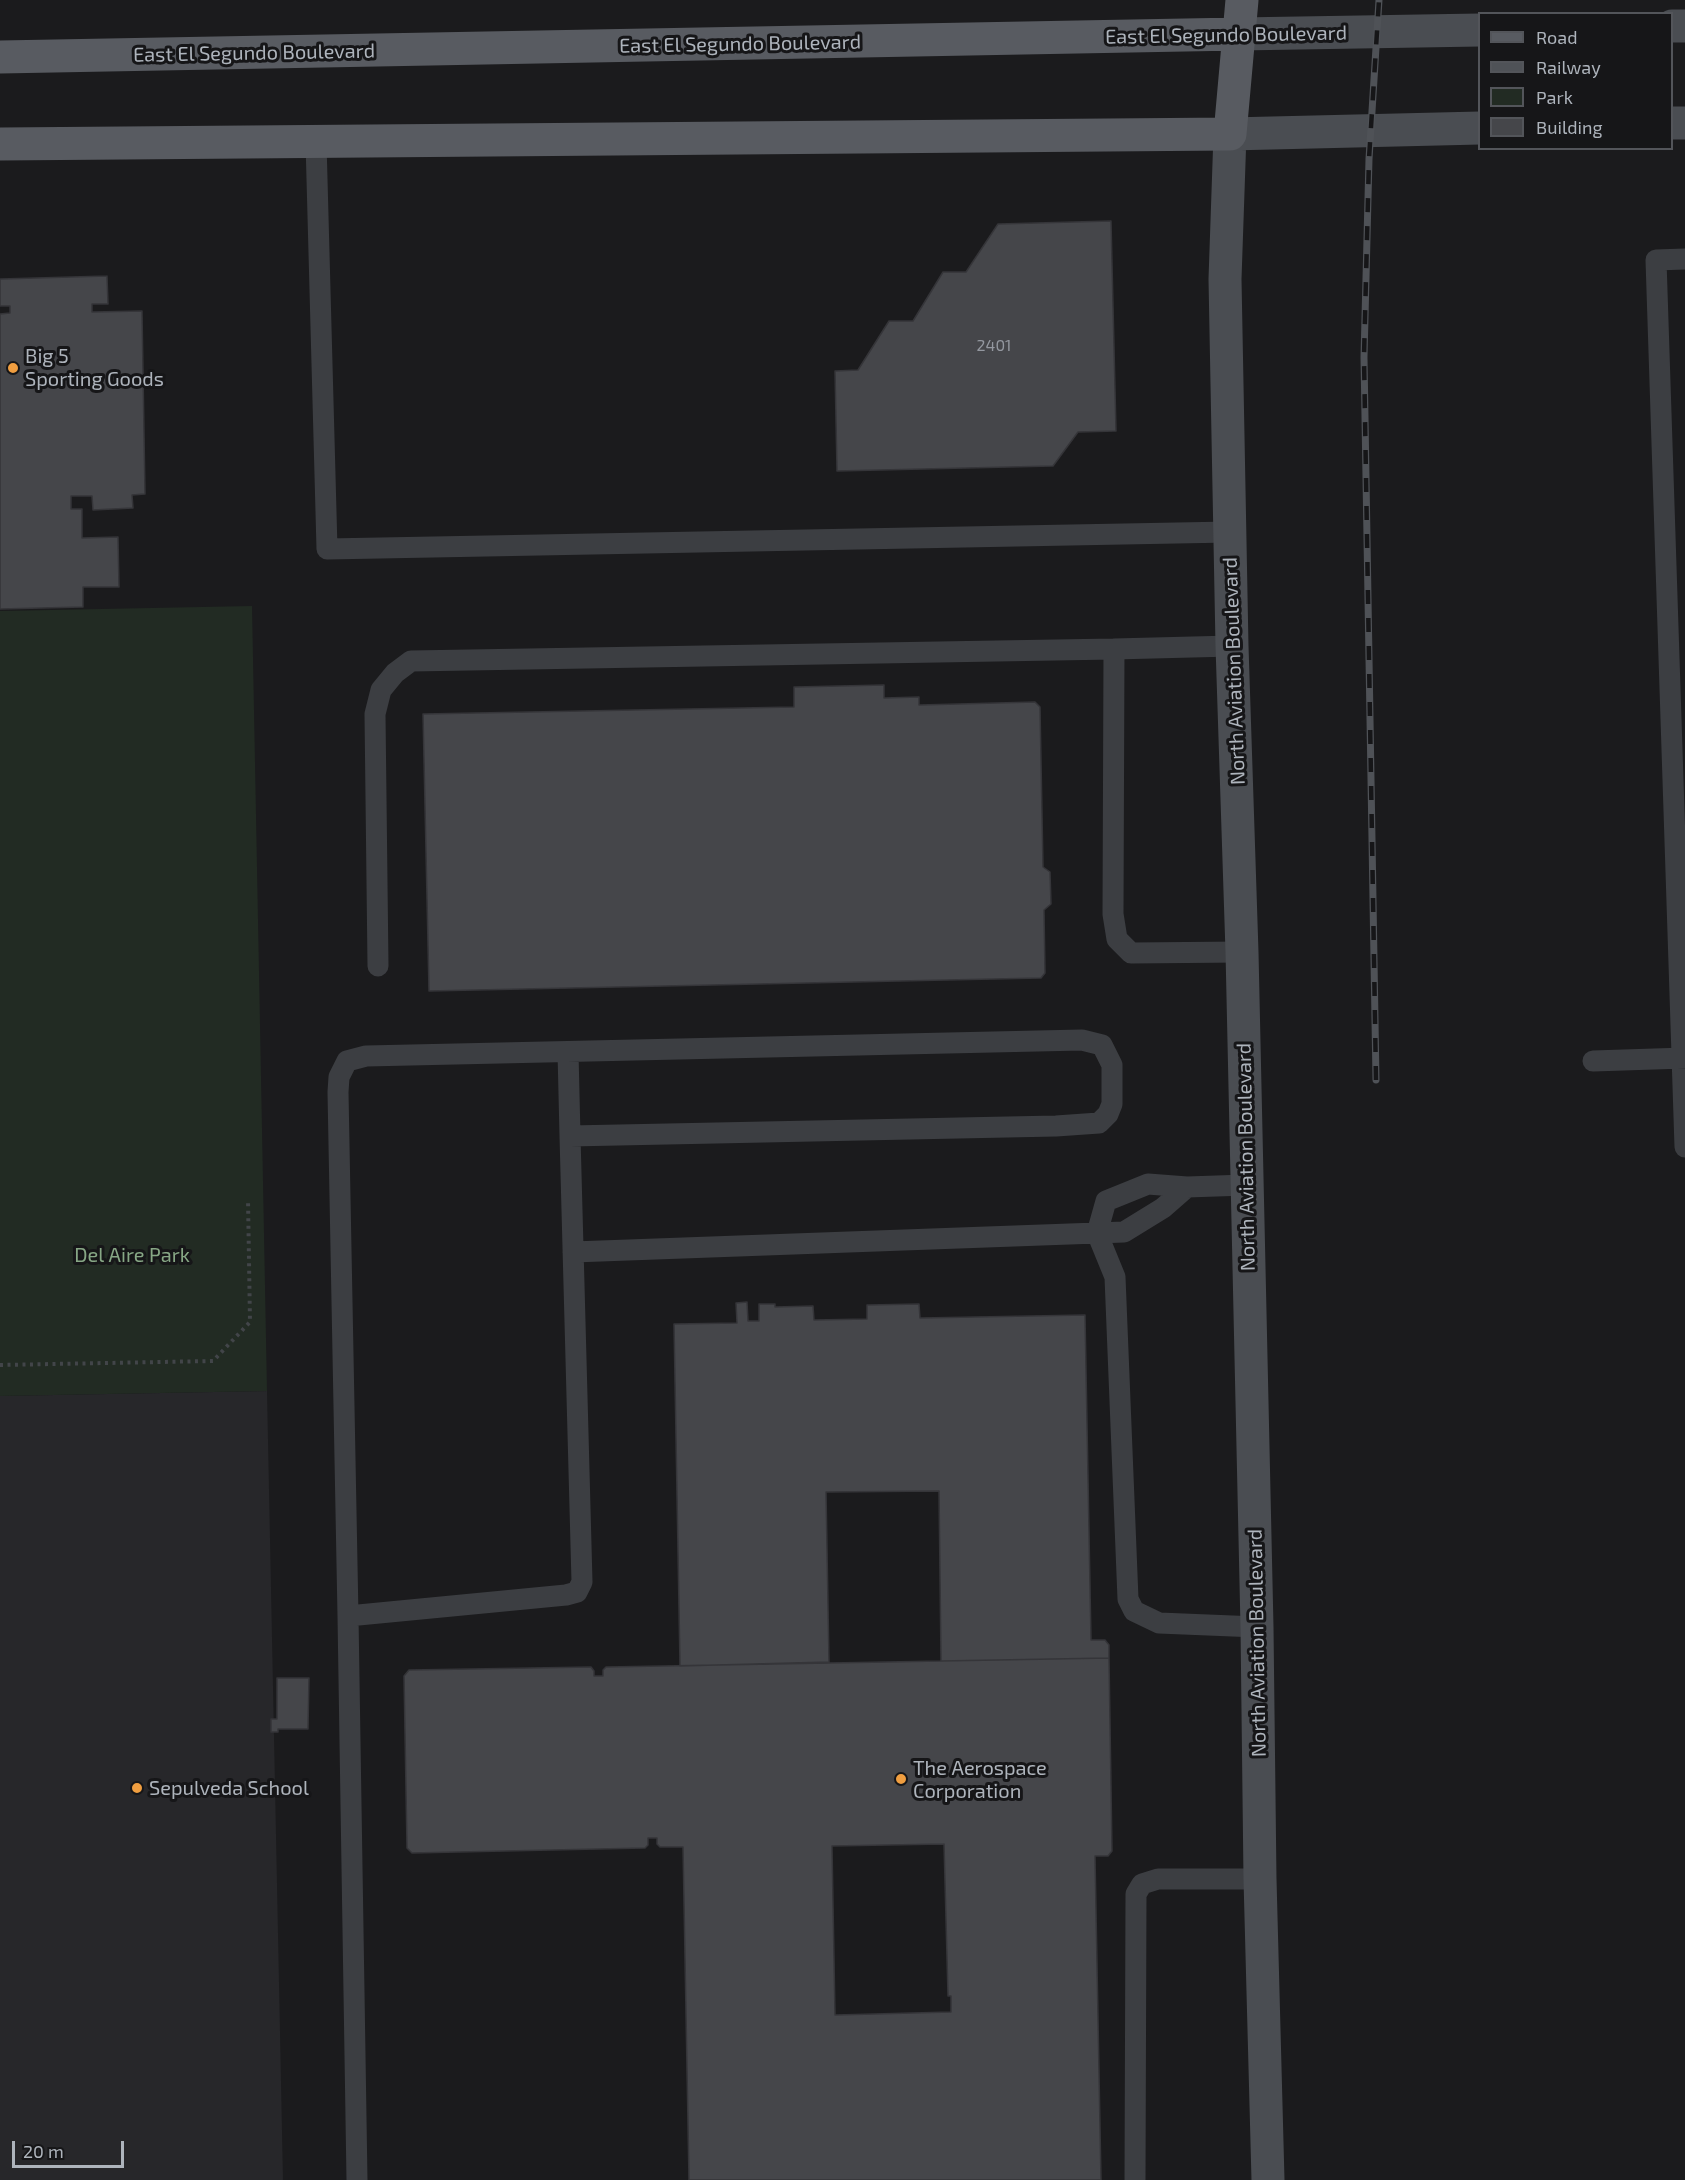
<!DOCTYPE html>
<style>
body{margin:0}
#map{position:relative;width:1685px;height:2180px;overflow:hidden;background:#1b1b1d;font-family:"Exo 2",sans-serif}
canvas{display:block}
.legend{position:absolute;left:1478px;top:12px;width:195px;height:138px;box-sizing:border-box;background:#161618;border:2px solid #53555a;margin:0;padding:8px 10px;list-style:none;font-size:18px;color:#aeb4bc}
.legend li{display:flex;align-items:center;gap:12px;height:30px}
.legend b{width:30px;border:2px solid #53555a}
.scale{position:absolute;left:12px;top:2141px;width:112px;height:27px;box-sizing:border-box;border:3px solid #aeb4bc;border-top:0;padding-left:8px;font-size:18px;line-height:21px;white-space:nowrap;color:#aeb4bc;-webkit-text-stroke:4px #161618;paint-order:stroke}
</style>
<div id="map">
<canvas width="1685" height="2180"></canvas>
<ul class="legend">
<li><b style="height:8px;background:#585b61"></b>Road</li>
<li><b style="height:8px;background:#4f5257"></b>Railway</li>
<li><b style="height:16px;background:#222b23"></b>Park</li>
<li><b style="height:16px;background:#45464a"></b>Building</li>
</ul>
<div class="scale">20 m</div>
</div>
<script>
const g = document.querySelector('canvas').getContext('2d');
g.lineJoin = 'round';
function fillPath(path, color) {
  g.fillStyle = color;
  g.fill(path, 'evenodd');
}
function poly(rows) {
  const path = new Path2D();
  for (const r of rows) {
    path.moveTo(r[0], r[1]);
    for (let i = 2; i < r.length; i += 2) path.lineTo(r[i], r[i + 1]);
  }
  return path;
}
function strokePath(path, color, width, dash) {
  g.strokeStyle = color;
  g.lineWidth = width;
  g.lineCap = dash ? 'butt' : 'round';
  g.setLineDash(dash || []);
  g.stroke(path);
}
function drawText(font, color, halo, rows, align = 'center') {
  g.font = font + ' "Exo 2",sans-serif';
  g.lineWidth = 6;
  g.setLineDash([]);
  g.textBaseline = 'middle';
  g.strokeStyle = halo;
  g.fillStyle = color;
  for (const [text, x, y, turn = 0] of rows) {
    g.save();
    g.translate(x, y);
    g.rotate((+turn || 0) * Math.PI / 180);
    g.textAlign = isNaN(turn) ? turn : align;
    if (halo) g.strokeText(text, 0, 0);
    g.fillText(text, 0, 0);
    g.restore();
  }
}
fillPath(poly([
 [267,1391,283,2180,0,2180,0,1396]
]), '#27272a');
fillPath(poly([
 [252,606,267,1391,0,1396,0,611]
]), '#222b23');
const building = poly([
 [1111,221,1116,431,1078,432,1053,466,837,471,835,371,858,370,889,321,913,321,943,272,966,272,998,224,1111,221],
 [107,276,108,304,92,304,92,312,142,311,145,494,132,495,133,508,93,510,92,496,71,496,71,509,82,509,82,538,118,537,119,587,83,587,83,607,0,609,0,314,10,313,10,306,0,306,0,279,107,276],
 [884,685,884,698,919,697,919,705,1035,702,1040,707,1043,867,1050,872,1051,904,1044,910,1045,973,1041,978,429,991,423,714,794,707,794,687,884,685],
 [747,1302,748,1321,759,1321,759,1304,775,1304,775,1307,813,1306,814,1320,867,1319,867,1305,919,1304,920,1318,1085,1315,1091,1640,1105,1640,1109,1645,1109,1658,941,1661,939,1491,826,1492,829,1662,680,1666,674,1324,737,1323,736,1303,747,1302],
 [1109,1658,1112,1851,1108,1856,1095,1856,1101,2180,689,2180,683,1847,660,1847,657,1844,657,1838,648,1838,648,1845,645,1848,412,1853,407,1848,404,1676,409,1670,591,1667,594,1671,594,1676,603,1676,603,1670,606,1667,1109,1658],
 [944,1844,948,1996,951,1996,951,2012,835,2015,832,1846,944,1844],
 [277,1678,309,1678,308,1729,278,1729,278,1732,271,1732,271,1719,277,1719,277,1678]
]);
fillPath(building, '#45464a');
strokePath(building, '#353539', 1.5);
strokePath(poly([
 [0,1365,213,1361,250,1322,248,1199]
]), '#424549', 4, [3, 4.5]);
strokePath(poly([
 [316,142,327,549,1230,532],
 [1685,259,1656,260,1685,1147],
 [1232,646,1114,649,1113,914,1117,939,1131,953,1242,952],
 [378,966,375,714,381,690,395,673,411,661,1114,649],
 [568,1052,570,1136],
 [1593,1061,1685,1058],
 [1187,1187,1246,1185],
 [573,1252,1097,1233,1124,1232,1163,1208,1187,1187,1148,1184,1106,1201,1097,1233,1115,1277,1128,1599,1134,1611,1159,1623,1257,1627],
 [348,1616,566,1595,577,1592,582,1582,570,1136,1056,1126,1099,1123,1108,1114,1112,1104,1112,1065,1102,1045,1082,1040,366,1056,347,1061,339,1077,338,1092,348,1616,357,2180],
 [1135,2180,1136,1894,1142,1884,1158,1879,1260,1879]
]), '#3c3e42', 21);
strokePath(poly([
 [1672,26,1685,26],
 [1239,34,1480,30],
 [1672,123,1685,123],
 [1268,2180,1260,1879,1257,1627,1242,952,1232,646,1225,279,1230,134,1480,128]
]), '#4a4d52', 33);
strokePath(poly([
 [0,57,1239,34],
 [0,144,1230,134,1242,0]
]), '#585b61', 33);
const rail = poly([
 [1376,1080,1364,357,1369,159,1379,0]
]);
strokePath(rail, '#4f5257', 7);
strokePath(rail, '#161618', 4.5, [14]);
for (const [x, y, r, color] of [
 [13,368,6,"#f09e40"],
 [901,1779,6,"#f09e40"],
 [137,1788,6,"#f09e40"]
]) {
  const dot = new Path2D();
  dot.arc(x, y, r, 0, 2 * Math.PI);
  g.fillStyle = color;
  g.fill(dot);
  strokePath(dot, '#161618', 2);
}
drawText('16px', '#9498a0', null, [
 ["2401",994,346]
]);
drawText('20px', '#aeb4bc', '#161618', [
 ["East El Segundo Boulevard",1226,35,-1],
 ["East El Segundo Boulevard",740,44,-1],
 ["East El Segundo Boulevard",254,53,-1],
 ["North Aviation Boulevard",1234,671,-92],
 ["North Aviation Boulevard",1246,1157,-91],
 ["North Aviation Boulevard",1257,1643,-91]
]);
drawText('20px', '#aeb4bc', '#161618', [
 ["Big 5",25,356],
 ["Sporting Goods",25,379],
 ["The Aerospace",913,1768],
 ["Corporation",913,1791],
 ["Sepulveda School",149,1788]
], 'left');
drawText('20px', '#87a785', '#161618', [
 ["Del Aire Park",132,1255]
]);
</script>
